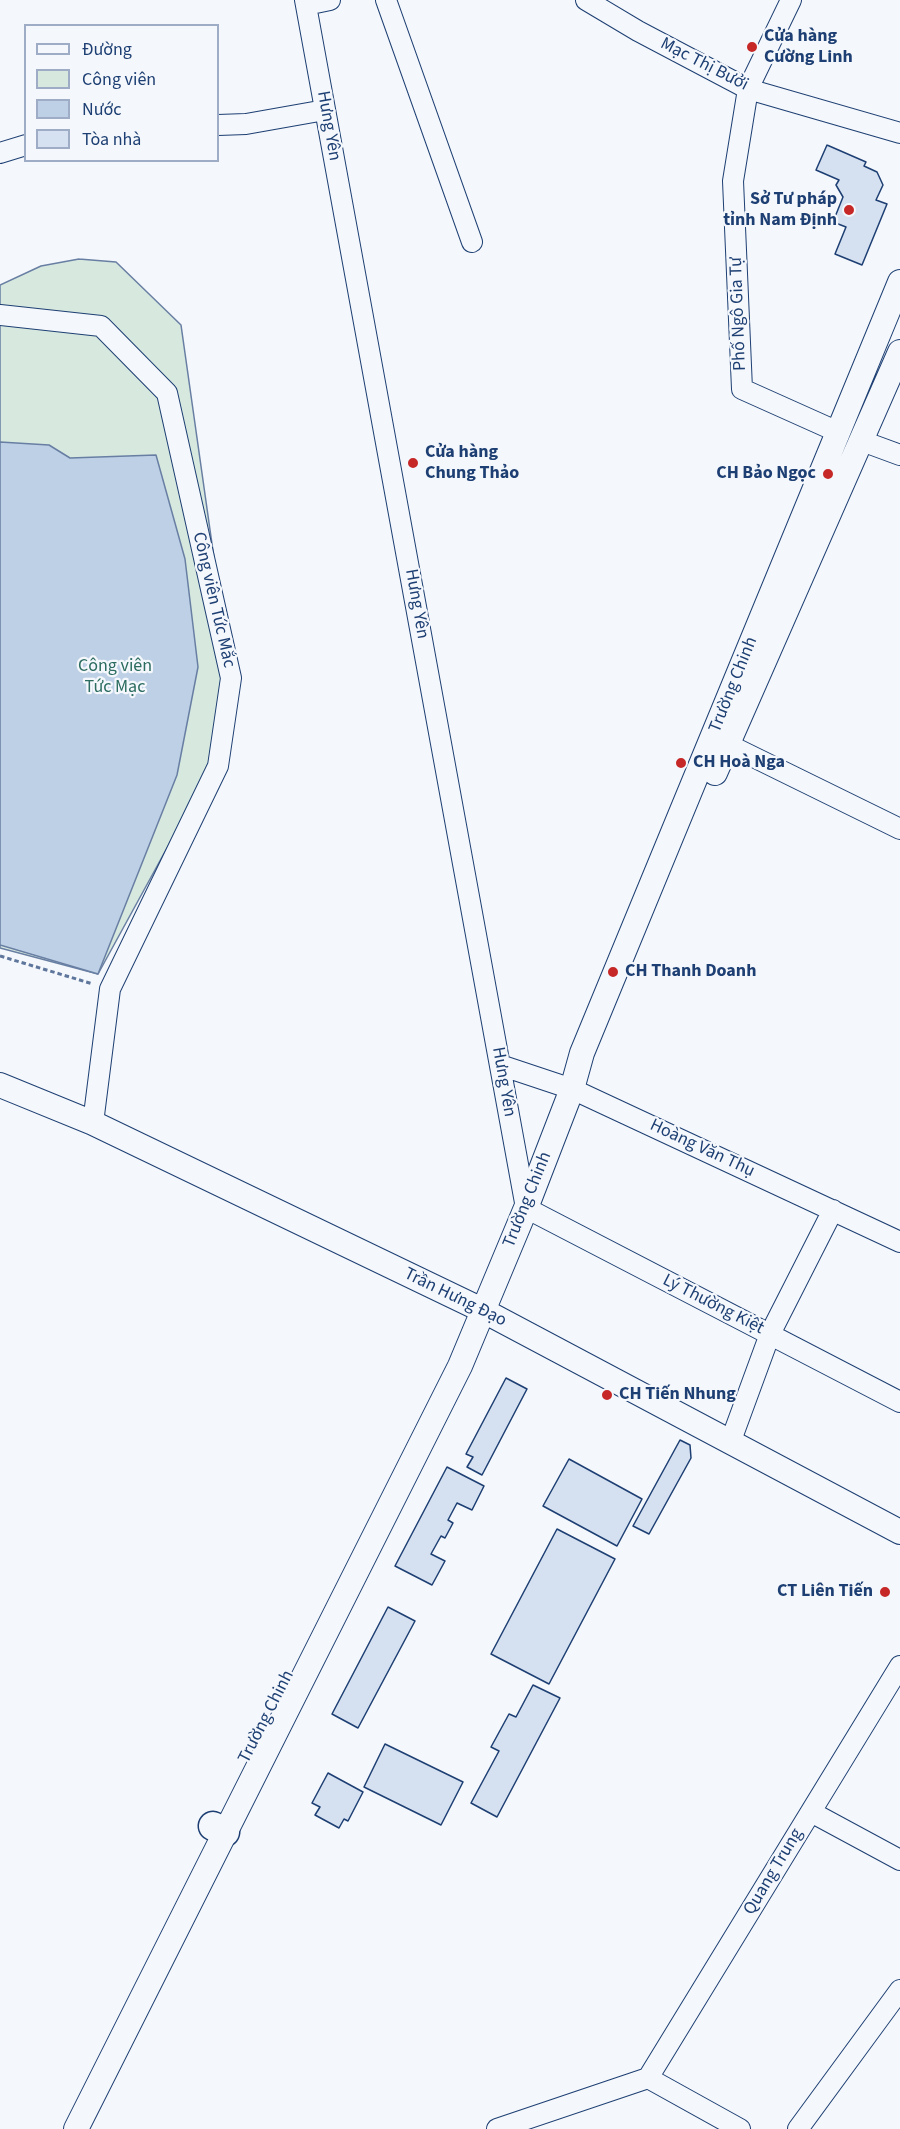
<!DOCTYPE html>
<meta charset="utf-8">
<style>
body{margin:0}
#map{position:relative;width:900px;height:2129px;overflow:hidden;background:#f4f7fb;font-family:"Source Sans 3",sans-serif}
canvas{display:block}
.legend{position:absolute;left:24px;top:24px;width:195px;height:138px;box-sizing:border-box;background:#f4f7fb;border:2px solid #9eadc5;margin:0;padding:8px 10px;list-style:none;font-size:18px;color:#1d3f73}
.legend li{display:flex;align-items:center;gap:12px;height:30px}
.legend b{width:30px;border:2px solid #9eadc5}
</style>
<div id="map">
<canvas width="900" height="2129"></canvas>
<ul class="legend">
<li><b style="height:8px;background:#f4f7fb"></b>Đường</li>
<li><b style="height:16px;background:#d7e8df"></b>Công viên</li>
<li><b style="height:16px;background:#bed0e5"></b>Nước</li>
<li><b style="height:16px;background:#d5e0f0"></b>Tòa nhà</li>
</ul>
</div>
<script>
const g = document.querySelector('canvas').getContext('2d');
g.lineJoin = 'round';
function fillPath(path, color) {
  g.fillStyle = color;
  g.fill(path, 'evenodd');
}
function poly(rows) {
  const path = new Path2D();
  for (const r of rows) {
    path.moveTo(r[0], r[1]);
    for (let i = 2; i < r.length; i += 2) path.lineTo(r[i], r[i + 1]);
  }
  return path;
}
function strokePath(path, color, width, dash) {
  g.strokeStyle = color;
  g.lineWidth = width;
  g.lineCap = dash ? 'butt' : 'round';
  g.setLineDash(dash || []);
  g.stroke(path);
}
function drawText(font, color, halo, rows, align = 'center') {
  g.font = font + ' "Source Sans 3",sans-serif';
  g.lineWidth = 4.5;
  g.setLineDash([]);
  g.textBaseline = 'middle';
  g.strokeStyle = halo;
  g.fillStyle = color;
  for (const [text, x, y, turn = 0] of rows) {
    g.save();
    g.translate(x, y);
    g.rotate((+turn || 0) * Math.PI / 180);
    g.textAlign = isNaN(turn) ? turn : align;
    if (halo) g.strokeText(text, 0, 0);
    g.fillText(text, 0, 0);
    g.restore();
  }
}
const green = poly([
 [79,259,116,262,181,325,231,678,219,753,98,974,0,948,0,285,41,266,79,259]
]);
fillPath(green, '#d7e8df');
strokePath(green, '#687fa3', 1.5);
const water = poly([
 [0,442,49,445,70,458,156,455,185,559,198,667,177,775,98,974,0,945,0,442]
]);
fillPath(water, '#bed0e5');
strokePath(water, '#687fa3', 1.5);
const building = poly([
 [827,145,866,162,864,166,877,172,883,185,876,200,887,204,862,265,835,254,846,227,833,222,843,197,836,185,839,180,816,170,827,145],
 [506,1378,527,1389,482,1475,467,1467,473,1457,466,1454,506,1378],
 [680,1440,690,1445,691,1458,649,1534,633,1526,680,1440],
 [569,1459,642,1499,617,1546,543,1506,569,1459],
 [447,1467,484,1486,472,1510,457,1503,448,1520,453,1523,445,1538,441,1536,431,1554,445,1561,432,1585,395,1566,447,1467],
 [557,1529,615,1559,549,1684,491,1654,557,1529],
 [388,1607,415,1621,358,1728,332,1714,388,1607],
 [533,1685,560,1698,497,1817,471,1803,499,1751,491,1747,509,1714,516,1717,533,1685],
 [385,1744,463,1782,441,1825,364,1787,385,1744],
 [328,1773,363,1792,348,1821,344,1819,339,1828,315,1815,320,1807,312,1803,328,1773]
]);
fillPath(building, '#d5e0f0');
strokePath(building, '#1d3f73', 1.5);
const minor = poly([
 [305,0,526,1208,900,1402],
 [386,0,472,242],
 [586,0,638,31,748,89,900,133],
 [791,0,748,89,733,181,742,389,838,432],
 [306,5,330,0],
 [218,125,246,124,325,110],
 [0,153,26,145],
 [0,315,101,326,167,393,231,678,218,766,110,989,93,1123],
 [862,441,900,455],
 [727,744,900,829],
 [500,1065,572,1089,900,1242],
 [730,1443,770,1334,833,1210],
 [811,1812,900,1860],
 [648,2078,900,1666],
 [648,2078,740,2129],
 [497,2129,648,2078],
 [798,2129,900,1990]
]);
const major = poly([
 [715,773,900,352],
 [0,1085,93,1123,482,1310,900,1532],
 [76,2129,460,1366,526,1208,572,1089,582,1053,900,282]
]);
const highway = poly([
 [213,1826,225,1832]
]);
strokePath(minor, '#1d3f73', 22);
strokePath(major, '#1d3f73', 26);
strokePath(highway, '#1d3f73', 31);
strokePath(poly([
 [0,956,93,984]
]), '#5e769c', 3, [4.5, 3]);
strokePath(minor, '#f4f7fb', 20);
strokePath(major, '#f4f7fb', 24);
strokePath(highway, '#f4f7fb', 28);
for (const [x, y, r, color] of [
 [752,47,6,"#c62828"],
 [849,210,6,"#c62828"],
 [413,463,6,"#c62828"],
 [828,474,6,"#c62828"],
 [681,763,6,"#c62828"],
 [613,972,6,"#c62828"],
 [607,1395,6,"#c62828"],
 [885,1592,6,"#c62828"]
]) {
  const dot = new Path2D();
  dot.arc(x, y, r, 0, 2 * Math.PI);
  g.fillStyle = color;
  g.fill(dot);
  strokePath(dot, '#f4f7fb', 2);
}
drawText('bold 18px', '#1d3f73', '#f4f7fb', [
 ["Cửa hàng",764,37],
 ["Cường Linh",764,58],
 ["Sở Tư pháp",837,200,"right"],
 ["tỉnh Nam Định",837,221,"right"],
 ["Cửa hàng",425,453],
 ["Chung Thảo",425,474],
 ["CH Bảo Ngọc",816,474,"right"],
 ["CH Hoà Nga",693,763],
 ["CH Thanh Doanh",625,972],
 ["CH Tiến Nhung",619,1395],
 ["CT Liên Tiến",873,1592,"right"]
], 'left');
drawText('18px', '#1d3f73', '#f4f7fb', [
 ["Mạc Thị Bưởi",704,65,27],
 ["Hưng Yên",328,126,80],
 ["Phố Ngô Gia Tự",739,314,-92],
 ["Công viên Tức Mắc",213,600,77],
 ["Hưng Yên",416,604,80],
 ["Trường Chinh",734,685,-68],
 ["Hưng Yên",503,1082,80],
 ["Hoàng Văn Thụ",702,1149,25],
 ["Trường Chinh",528,1200,-68],
 ["Trần Hưng Đạo",455,1298,26],
 ["Lý Thường Kiệt",713,1305,27],
 ["Trường Chinh",267,1717,-63],
 ["Quang Trung",774,1872,-59]
]);
drawText('18px', '#2c6c60', '#f4f7fb', [
 ["Công viên",115,667],
 ["Tức Mạc",115,688]
]);
</script>
